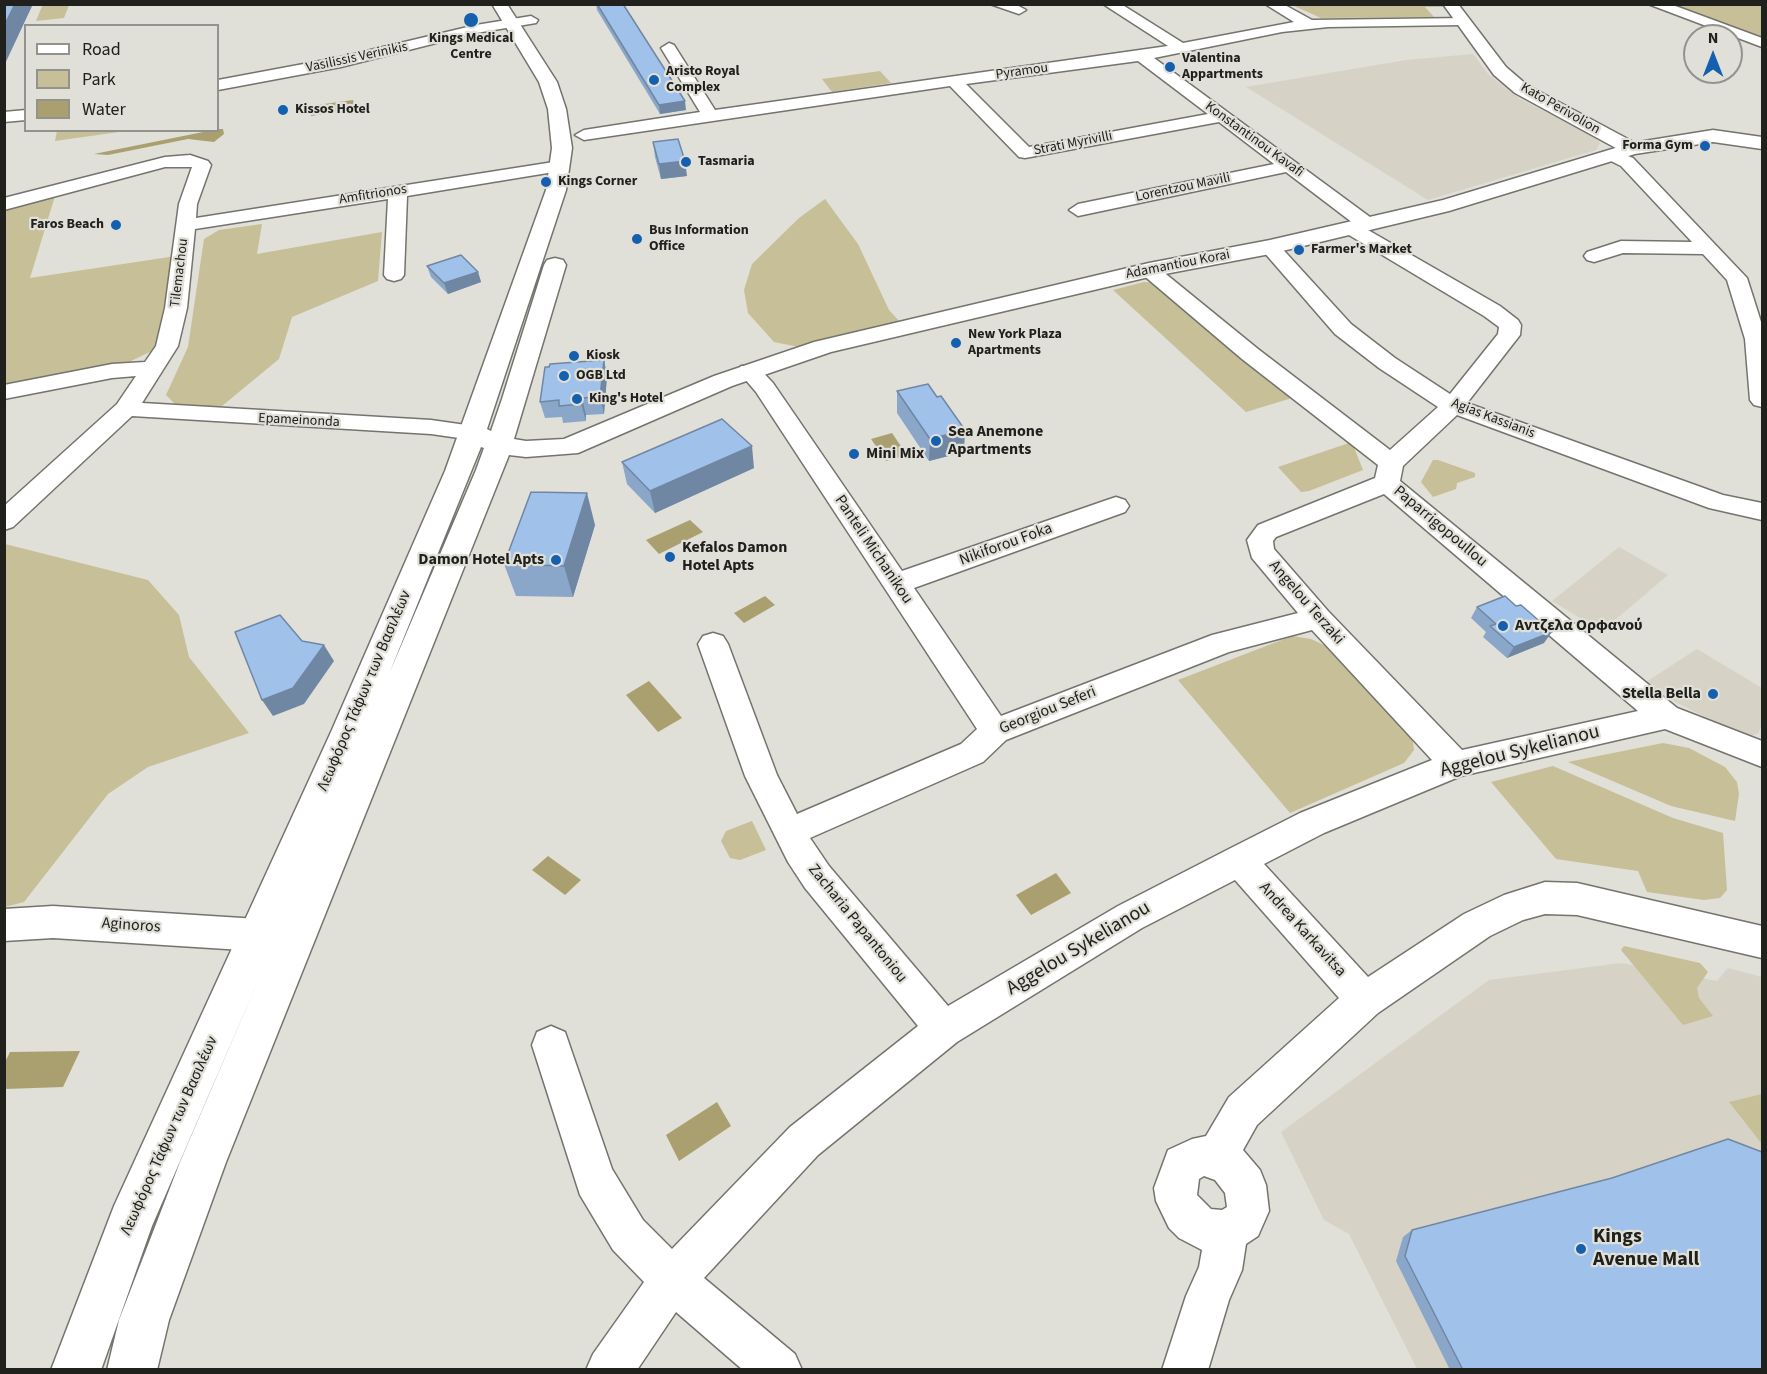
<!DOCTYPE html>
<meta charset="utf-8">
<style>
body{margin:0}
#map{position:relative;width:1767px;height:1374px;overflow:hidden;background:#e0dfd8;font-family:"Source Sans 3",sans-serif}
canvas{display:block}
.frame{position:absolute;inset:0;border:6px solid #20201d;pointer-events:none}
.legend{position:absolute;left:24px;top:24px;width:195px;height:108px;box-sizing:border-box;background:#e0dfd8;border:2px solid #93938d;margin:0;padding:8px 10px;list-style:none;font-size:18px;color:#20201d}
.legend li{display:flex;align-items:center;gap:12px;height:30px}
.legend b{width:30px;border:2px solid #93938d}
.north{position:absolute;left:1683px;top:24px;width:60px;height:60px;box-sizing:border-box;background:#e0dfd8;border:2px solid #93938d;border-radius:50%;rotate:0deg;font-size:16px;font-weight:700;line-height:24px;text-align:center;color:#20201d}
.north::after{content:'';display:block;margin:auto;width:21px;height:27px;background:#1460af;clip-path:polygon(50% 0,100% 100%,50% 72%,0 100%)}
</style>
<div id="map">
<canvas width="1767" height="1374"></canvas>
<div class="frame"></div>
<ul class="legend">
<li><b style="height:8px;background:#fff"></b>Road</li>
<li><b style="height:16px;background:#c7bf97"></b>Park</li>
<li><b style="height:16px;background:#aaa06f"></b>Water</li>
</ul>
<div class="north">N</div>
</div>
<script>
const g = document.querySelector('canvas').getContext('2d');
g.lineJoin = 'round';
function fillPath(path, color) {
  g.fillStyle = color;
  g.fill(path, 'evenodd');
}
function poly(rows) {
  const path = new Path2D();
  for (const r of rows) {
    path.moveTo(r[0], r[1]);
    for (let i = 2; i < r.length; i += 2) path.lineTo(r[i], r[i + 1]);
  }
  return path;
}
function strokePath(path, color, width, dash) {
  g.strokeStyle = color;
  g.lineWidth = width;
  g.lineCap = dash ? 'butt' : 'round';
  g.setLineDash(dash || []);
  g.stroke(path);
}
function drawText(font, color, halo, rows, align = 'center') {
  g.font = font + ' "Source Sans 3",sans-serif';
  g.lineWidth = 4.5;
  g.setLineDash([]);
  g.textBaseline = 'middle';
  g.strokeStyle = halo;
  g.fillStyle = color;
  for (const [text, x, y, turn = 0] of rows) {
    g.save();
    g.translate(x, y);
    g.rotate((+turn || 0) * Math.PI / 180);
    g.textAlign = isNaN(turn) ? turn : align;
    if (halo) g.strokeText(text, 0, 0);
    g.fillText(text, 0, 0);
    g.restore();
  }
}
fillPath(poly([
 [1473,54,1489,75,1520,99,1592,135,1600,143,1596,150,1428,200,1246,87,1406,60],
 [1619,547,1668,575,1602,631,1552,601],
 [1697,649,1762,688,1762,724,1758,734,1747,736,1724,727,1672,700,1646,682],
 [1621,963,1717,981,1728,968,1762,977,1762,1369,1417,1369,1349,1234,1324,1220,1281,1132,1489,980]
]), '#d6d3c6');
fillPath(poly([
 [43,4,69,4,69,5,64,18,36,21],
 [1444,4,1447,7,1425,7,1434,17,1321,18,1292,5],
 [1759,4,1762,6,1762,38,1671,5],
 [880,71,891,83,832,92,822,79],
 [57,131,57,130,126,131,55,141],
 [55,196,30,278,176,256,156,349,129,362,5,384,5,210],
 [825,199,858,244,889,310,900,322,799,347,774,342,748,313,744,290,752,264,799,218],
 [262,224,257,254,382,232,378,281,292,317,279,359,222,406,177,406,166,395,188,347,204,239,219,230],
 [1144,282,1155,283,1292,398,1246,412,1113,290],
 [1349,443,1353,445,1363,470,1309,491,1301,492,1278,467],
 [1433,460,1438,460,1475,473,1475,477,1457,483,1456,489,1433,497,1421,482],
 [5,544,148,580,179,615,189,657,249,733,148,767,108,794,24,902,5,907],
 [1292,636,1311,639,1328,647,1412,735,1414,750,1404,763,1290,813,1178,680],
 [1663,743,1689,748,1725,767,1737,782,1739,794,1735,821,1671,806,1568,762],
 [1553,766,1673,818,1723,833,1727,890,1720,898,1704,900,1647,892,1638,871,1556,859,1491,782],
 [752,821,766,850,740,860,730,858,721,841,726,831],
 [1624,946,1700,963,1708,972,1697,988,1699,998,1713,1016,1683,1025,1621,950],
 [1762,1094,1762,1144,1729,1102]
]), '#c7bf97');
fillPath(poly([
 [353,100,355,109,311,116,310,106],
 [218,129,223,129,224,134,214,142,188,139,108,155,94,154],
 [892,433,907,455,886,461,871,439],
 [690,520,703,532,659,554,646,540],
 [765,596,775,605,744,623,734,613],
 [649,681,682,718,658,732,626,695],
 [548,856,581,880,565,895,532,870],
 [1056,873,1071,893,1031,915,1016,895],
 [80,1051,63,1087,5,1089,5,1062,10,1052],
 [717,1102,731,1126,679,1161,666,1135]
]), '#aaa06f');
const minor = poly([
 [990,4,1015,4,1026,10,1019,14,990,4],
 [1103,4,1121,4,1183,43,1294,22,1265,4,1283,4,1312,20,1466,18,1468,21,1466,24,1461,25,1328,27,1282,32,1154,58,1374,220,1377,224,1368,230,1500,306,1518,320,1521,325,1520,335,1467,403,1723,495,1762,503,1762,520,1709,508,1457,415,1403,466,1400,481,1677,708,1762,741,1762,767,1665,729,1461,776,1324,833,1264,864,1368,977,1464,914,1504,895,1545,882,1577,883,1762,926,1762,958,1577,915,1545,914,1523,920,1490,936,1378,1013,1257,1125,1243,1150,1260,1170,1266,1185,1269,1211,1258,1236,1246,1244,1242,1270,1229,1300,1208,1370,1162,1370,1186,1296,1199,1267,1202,1250,1179,1238,1169,1228,1156,1201,1154,1188,1168,1150,1192,1139,1206,1136,1229,1097,1339,998,1235,880,1142,928,957,1042,818,1155,704,1278,795,1354,802,1370,743,1370,676,1312,637,1370,586,1370,593,1354,644,1282,613,1250,580,1195,532,1045,537,1032,551,1026,565,1032,612,1169,643,1220,672,1249,790,1127,918,1026,805,888,788,862,745,776,698,644,703,636,713,633,723,636,728,644,777,775,797,814,961,744,977,729,756,392,738,371,741,366,757,366,773,383,902,571,1107,500,1116,497,1125,500,1129,506,1125,512,914,588,1001,716,1212,635,1298,613,1252,558,1247,540,1258,525,1375,478,1378,465,1242,359,1142,274,1139,270,1142,266,1156,266,1258,349,1390,450,1438,407,1379,368,1335,334,1263,251,1260,247,1263,243,1277,243,1351,324,1395,358,1450,394,1498,334,1499,327,1484,316,1344,232,1341,228,1344,224,1353,223,1286,172,1078,216,1069,210,1078,204,1274,164,1219,122,1025,158,1019,157,950,86,584,140,575,135,584,130,700,112,661,48,669,43,674,45,715,110,1168,46,1103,4],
 [1138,61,1208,114,1029,147,966,84,1138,61],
 [1384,494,1638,711,1462,750,1328,611,1274,549,1273,541,1276,537,1384,494],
 [1312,630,1432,760,1300,813,1227,850,1118,906,948,1006,829,866,810,838,983,762,1006,740,1229,652,1312,630],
 [1204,1176,1215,1180,1225,1193,1227,1207,1222,1210,1211,1209,1197,1195,1199,1179,1204,1176],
 [1648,4,1670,4,1762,38,1762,47,1648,4],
 [531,16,538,20,536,23,476,33,341,67,218,90,218,80,341,57,476,25,531,16],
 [26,110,26,120,4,122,4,112,26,110],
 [1613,150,1633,158,1747,278,1762,325,1762,407,1754,405,1750,400,1745,339,1727,280,1703,254,1623,253,1594,262,1587,260,1584,256,1587,252,1621,241,1692,242,1621,166,1607,159,1604,155,1607,151,1613,150],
 [190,155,208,161,211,165,197,204,196,218,560,161,566,162,569,166,566,170,560,171,407,196,404,275,401,279,394,281,387,279,384,275,388,199,195,229,187,308,178,346,142,403,431,420,473,426,482,428,485,433,482,438,473,440,431,434,132,416,13,527,4,530,4,506,117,404,136,376,112,378,4,399,4,385,112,364,145,362,156,346,165,308,179,204,192,167,165,167,4,210,4,198,165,157,190,155],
 [53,906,258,919,271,923,276,935,271,947,258,951,53,938,4,941,4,909,53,906]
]);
const tertiary = poly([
 [1443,4,1458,4,1506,67,1527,85,1639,145,1642,149,1639,153,1625,153,1515,93,1494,75,1443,4]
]);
const secondary = poly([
 [492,4,507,4,557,82,566,109,572,148,566,190,487,429,491,431,502,399,544,265,547,260,555,258,563,260,566,265,514,439,526,441,564,439,714,376,814,342,1149,263,1270,240,1443,200,1632,143,1713,130,1762,137,1762,149,1713,142,1635,154,1449,211,1270,254,1149,277,831,352,732,386,578,453,526,457,509,455,226,1162,169,1320,157,1370,107,1370,119,1320,180,1162,264,967,152,1226,101,1370,51,1370,114,1206,331,732,445,471,546,190,552,148,548,109,539,82,492,4],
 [481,447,484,448,476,470,389,674,481,447]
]);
strokePath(minor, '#74736d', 3);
strokePath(tertiary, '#74736d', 3);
strokePath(secondary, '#74736d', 3);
fillPath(minor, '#fff');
fillPath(tertiary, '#fff');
fillPath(secondary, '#fff');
fillPath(poly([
 [596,4,623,4,686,110,660,114,597,10],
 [653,142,687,176,661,179,655,157],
 [427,266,478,272,481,282,448,294,431,277],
 [604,360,607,376,604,414,586,415,586,421,563,423,562,417,545,418,540,402],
 [897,391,964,452,929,461,897,413],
 [622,462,754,468,655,513,627,484],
 [595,525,573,597,516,596,504,564],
 [1477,607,1544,643,1507,658,1483,637,1486,632,1471,618],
 [1412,1230,1762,1370,1450,1370,1396,1261,1403,1237]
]), '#8aa6c8');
fillPath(poly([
 [15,4,33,4,4,66,4,26],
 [685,101,686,110,660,114,659,105],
 [685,161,687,176,661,179,659,164],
 [478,272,481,282,448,294,444,283],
 [604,360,607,376,604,414,600,397],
 [582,398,586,415,586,421,581,404],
 [965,430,964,452,929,461,930,439],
 [752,446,754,468,655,513,650,491],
 [587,493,595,525,573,597,564,566],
 [1552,632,1544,643,1507,658,1514,647],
 [324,645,334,661,304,704,273,716,262,700]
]), '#7087a3');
const building = poly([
 [4,4,15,4,4,26,4,4],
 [597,4,623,4,685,101,659,105,597,4],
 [678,139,685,161,659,164,653,142,678,139],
 [461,255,478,272,444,283,427,266,461,255],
 [604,360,600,397,582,398,581,404,559,406,559,400,540,402,545,367,549,367,550,364,604,360],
 [928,384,937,397,941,396,965,430,930,439,897,391,928,384],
 [722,419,752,446,650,491,622,462,722,419],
 [531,492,587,493,564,566,504,564,531,492],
 [1505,596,1516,606,1521,605,1552,632,1514,647,1490,626,1496,624,1477,607,1505,596],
 [280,615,302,641,324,645,293,688,262,700,235,632,280,615],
 [1728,1139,1762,1152,1762,1370,1463,1370,1405,1256,1412,1230,1612,1178,1728,1139]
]);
fillPath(building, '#a0c1e9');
strokePath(building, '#7087a3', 1.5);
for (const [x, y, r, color] of [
 [471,20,8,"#1460af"],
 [1170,67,6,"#1460af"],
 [654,80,6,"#1460af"],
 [283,110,6,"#1460af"],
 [1705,146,6,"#1460af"],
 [686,162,6,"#1460af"],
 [546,182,6,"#1460af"],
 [116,225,6,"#1460af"],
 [637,239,6,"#1460af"],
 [1299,250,6,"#1460af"],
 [956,343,6,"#1460af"],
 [574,356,6,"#1460af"],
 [564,376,6,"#1460af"],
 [577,399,6,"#1460af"],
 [936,441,6,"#1460af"],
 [854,454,6,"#1460af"],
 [670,557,6,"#1460af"],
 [556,560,6,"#1460af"],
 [1503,626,6,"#1460af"],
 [1713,694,6,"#1460af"],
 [1581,1249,6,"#1460af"]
]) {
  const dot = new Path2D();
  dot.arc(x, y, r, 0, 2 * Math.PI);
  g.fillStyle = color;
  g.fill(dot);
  strokePath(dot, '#e0dfd8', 2);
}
drawText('bold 14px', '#20201d', '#e0dfd8', [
 ["Kings Medical",471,39,"center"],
 ["Centre",471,55,"center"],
 ["Valentina",1182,59],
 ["Appartments",1182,75],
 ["Aristo Royal",666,72],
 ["Complex",666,88],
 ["Kissos Hotel",295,110],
 ["Forma Gym",1693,146,"right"],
 ["Tasmaria",698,162],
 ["Kings Corner",558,182],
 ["Faros Beach",104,225,"right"],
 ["Bus Information",649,231],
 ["Office",649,247],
 ["Farmer's Market",1311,250],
 ["New York Plaza",968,335],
 ["Apartments",968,351],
 ["Kiosk",586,356],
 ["OGB Ltd",576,376],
 ["King's Hotel",589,399]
], 'left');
drawText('14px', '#20201d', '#e0dfd8', [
 ["Vasilissis Verinikis",357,58,-12],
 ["Pyramou",1022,72,-8],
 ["Kato Perivolion",1560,109,30],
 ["Konstantinou Kavafi",1254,140,36],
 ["Strati Myrivilli",1073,144,-11],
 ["Lorentzou Mavili",1183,188,-12],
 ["Amfitrionos",373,195,-9],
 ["Adamantiou Korai",1178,265,-11],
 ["Tilemachou",180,273,-83],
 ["Agias Kassianis",1493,419,21],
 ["Epameinonda",299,421,3]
]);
drawText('bold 16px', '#20201d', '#e0dfd8', [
 ["Sea Anemone",948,432],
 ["Apartments",948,450],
 ["Mini Mix",866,454],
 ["Kefalos Damon",682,548],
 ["Hotel Apts",682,566],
 ["Damon Hotel Apts",544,560,"right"],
 ["Αντζελα Ορφανού",1515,626],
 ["Stella Bella",1701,694,"right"]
], 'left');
drawText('16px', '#20201d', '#e0dfd8', [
 ["Paparrigopoullou",1440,527,40],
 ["Nikiforou Foka",1006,545,-20],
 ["Panteli Michanikou",873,550,56],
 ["Angelou Terzaki",1306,603,49],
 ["Λεωφόρος Τάφων των Βασιλέων",365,691,-67],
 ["Georgiou Seferi",1048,711,-22],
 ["Zacharia Papantoniou",857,924,51],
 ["Aginoros",131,926,4],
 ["Andrea Karkavitsa",1302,930,48],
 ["Λεωφόρος Τάφων των Βασιλέων",170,1136,-66]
]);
drawText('20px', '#20201d', '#e0dfd8', [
 ["Aggelou Sykelianou",1520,752,-14],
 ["Aggelou Sykelianou",1079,949,-31]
]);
drawText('bold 20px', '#20201d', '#e0dfd8', [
 ["Kings",1593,1238],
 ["Avenue Mall",1593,1261]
], 'left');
</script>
